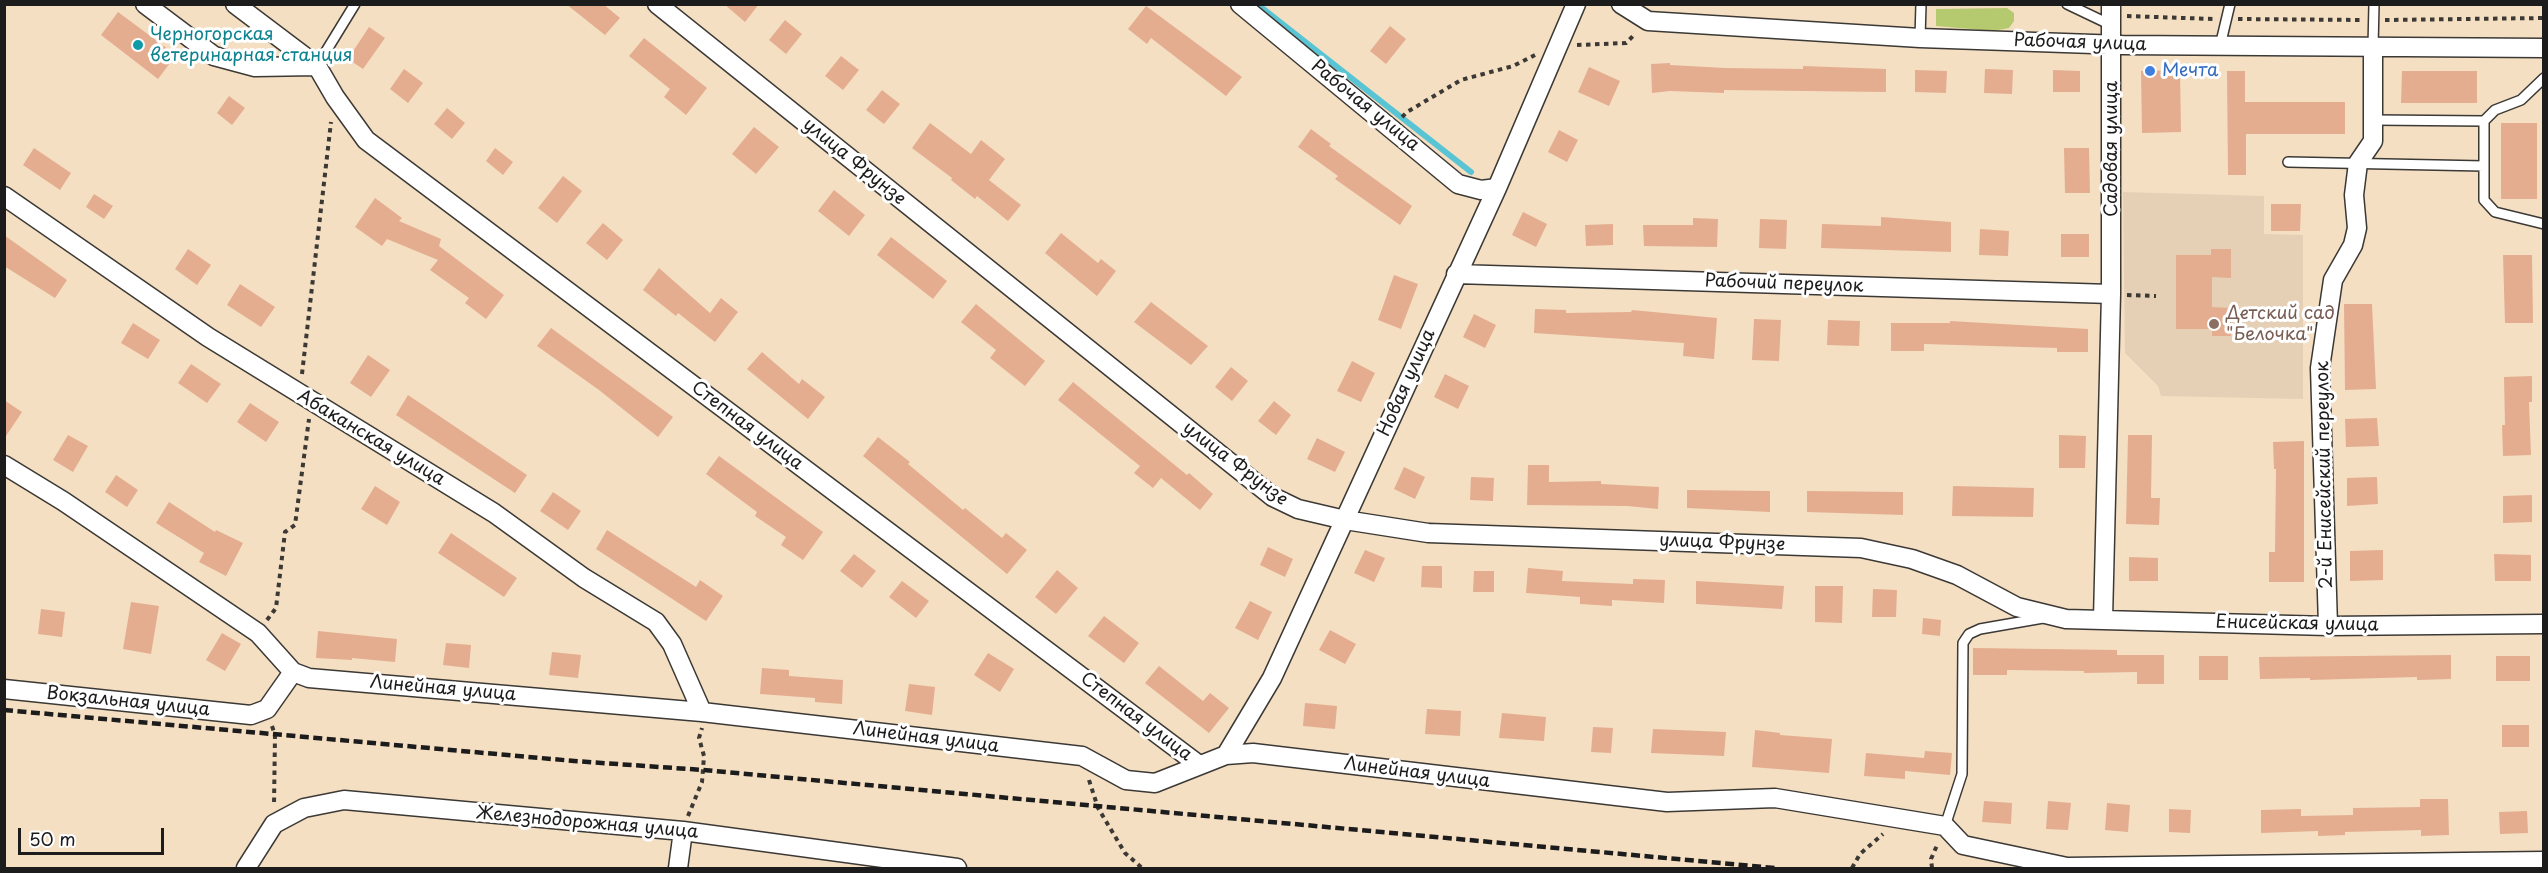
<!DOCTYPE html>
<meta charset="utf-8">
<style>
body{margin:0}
#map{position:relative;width:2548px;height:873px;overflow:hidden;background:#f4dfc3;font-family:"Playpen Sans",sans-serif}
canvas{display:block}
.frame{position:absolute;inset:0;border:6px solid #1c1c1c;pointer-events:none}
.scale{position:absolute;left:18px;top:828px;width:146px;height:27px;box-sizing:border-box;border:3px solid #1c1c1c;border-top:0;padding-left:8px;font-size:18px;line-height:21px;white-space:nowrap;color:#1c1c1c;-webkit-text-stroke:4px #fff;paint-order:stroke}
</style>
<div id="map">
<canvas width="2548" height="873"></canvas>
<div class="frame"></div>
<div class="scale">50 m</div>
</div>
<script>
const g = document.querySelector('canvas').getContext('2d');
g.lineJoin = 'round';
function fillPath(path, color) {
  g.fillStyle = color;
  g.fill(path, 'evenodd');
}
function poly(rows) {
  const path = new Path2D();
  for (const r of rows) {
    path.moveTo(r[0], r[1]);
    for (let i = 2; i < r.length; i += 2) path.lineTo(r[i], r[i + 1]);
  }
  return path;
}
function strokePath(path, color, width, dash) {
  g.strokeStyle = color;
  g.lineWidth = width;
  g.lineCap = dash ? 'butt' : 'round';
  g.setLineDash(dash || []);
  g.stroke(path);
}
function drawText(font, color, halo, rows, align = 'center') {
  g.font = font + ' "Playpen Sans",sans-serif';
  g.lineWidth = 6;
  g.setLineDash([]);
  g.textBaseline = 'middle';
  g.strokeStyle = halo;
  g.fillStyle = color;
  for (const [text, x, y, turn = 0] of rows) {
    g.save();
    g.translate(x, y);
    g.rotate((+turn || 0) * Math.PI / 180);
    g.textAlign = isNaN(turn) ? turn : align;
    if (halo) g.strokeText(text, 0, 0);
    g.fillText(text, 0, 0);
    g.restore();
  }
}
fillPath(poly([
 [2123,192,2264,196,2264,234,2303,235,2303,399,2161,396,2158,386,2125,353]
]), '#e5d0b5');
fillPath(poly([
 [2007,8,2014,13,2014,21,2009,28,1993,31,1936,26,1936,9]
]), '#b5ca6e');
strokePath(poly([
 [1257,4,1471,172]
]), '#59c4d3', 6);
fillPath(poly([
 [566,4,603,4,620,18,605,35],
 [724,4,759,4,745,22],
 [1146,6,1242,77,1226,96,1151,38,1147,44,1128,29],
 [118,12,176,55,158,79,101,35],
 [785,20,802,34,786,54,769,40],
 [1390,26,1406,39,1386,64,1370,51],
 [369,27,385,38,363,69,348,59],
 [644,38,707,88,686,115,664,97,670,89,629,56],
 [841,56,859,70,843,90,825,76],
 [1670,63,1670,65,1725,68,1803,69,1803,66,1886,69,1886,92,1724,90,1724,93,1670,91,1652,93,1651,64],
 [1589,67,1620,81,1609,106,1578,92],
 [404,69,423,83,408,103,390,89],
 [1985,69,2013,70,2012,94,1984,93],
 [1915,70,1947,71,1946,93,1915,92],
 [2053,70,2080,71,2080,92,2053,92],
 [2180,70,2181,132,2142,133,2141,71],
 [2227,71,2245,71,2245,102,2345,102,2345,134,2246,134,2246,175,2228,175],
 [2402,71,2477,71,2477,103,2401,103],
 [882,90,900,104,884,124,866,110],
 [229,96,245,108,232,125,217,113],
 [447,108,465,123,452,139,434,124],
 [930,123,971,154,981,140,1005,159,989,180,1021,205,1008,221,977,196,975,199,951,180,952,178,912,148],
 [2501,123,2537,123,2537,199,2501,199],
 [754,127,779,147,756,174,732,154],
 [1311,129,1331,144,1329,146,1412,206,1400,225,1335,179,1338,176,1298,147],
 [1559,130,1578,140,1567,162,1548,152],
 [34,148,71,173,60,190,23,165],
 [495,148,513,162,503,175,486,161],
 [2064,148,2089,148,2090,193,2065,193],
 [563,176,582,191,557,223,538,208],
 [834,190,865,215,849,236,818,211],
 [94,194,113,206,104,219,86,207],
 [375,198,402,218,399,221,441,239,439,246,504,295,486,319,465,303,469,298,430,270,438,260,387,239,382,246,355,227],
 [2271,204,2301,204,2300,231,2271,231],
 [1523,212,1547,224,1536,247,1512,235],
 [1881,217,1951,222,1951,252,1821,248,1822,224,1881,226],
 [1693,218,1718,219,1717,247,1644,246,1643,225,1693,225],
 [1760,219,1787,220,1786,249,1759,248],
 [603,223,623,240,607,260,586,243],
 [1613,224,1613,245,1586,246,1585,225],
 [1980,229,2009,231,2008,256,1979,255],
 [1061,233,1098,263,1101,259,1116,271,1097,296,1045,253],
 [2061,234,2089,234,2089,257,2061,257],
 [4,235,67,280,55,298,4,266],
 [891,237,947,281,933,299,877,255],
 [188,249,211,265,197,285,175,269],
 [2211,249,2231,249,2231,278,2212,277,2212,307,2231,308,2231,336,2212,336,2212,329,2176,329,2176,255,2211,255],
 [2503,255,2532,255,2533,323,2505,323],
 [659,268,710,313,721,298,738,312,715,342,678,313,676,316,643,290],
 [1394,275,1418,284,1401,329,1378,320],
 [240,284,275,307,261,327,227,305],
 [1151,302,1208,346,1191,365,1134,322],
 [976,304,1045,361,1025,386,990,358,996,350,961,322],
 [2344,304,2372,304,2376,389,2345,390],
 [1535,309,1566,310,1566,313,1631,312,1632,310,1717,318,1714,359,1683,356,1684,343,1534,333],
 [1474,314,1496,325,1485,348,1463,337],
 [1754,319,1781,320,1779,361,1752,360],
 [1828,320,1860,321,1859,346,1827,345],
 [1950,321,2088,329,2088,352,2057,352,2057,348,1924,344,1924,351,1891,351,1891,323,1950,323],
 [133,323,160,340,148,359,121,343],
 [551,328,673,417,658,437,599,390,537,346],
 [762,352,799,384,802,379,825,397,808,419,747,369],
 [368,355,390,370,371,397,350,383],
 [1352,361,1375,373,1361,402,1337,391],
 [191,364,221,384,207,403,178,383],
 [1231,367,1248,381,1232,401,1215,387],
 [1445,374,1469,386,1458,409,1434,397],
 [2532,376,2532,402,2529,402,2531,455,2503,456,2502,425,2505,425,2504,377],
 [1073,382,1187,475,1189,473,1213,494,1200,510,1161,478,1153,488,1134,473,1140,466,1058,400],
 [408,395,527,475,515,493,396,415],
 [4,400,22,412,4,439],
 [1274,401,1291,415,1276,435,1258,421],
 [250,403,279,422,266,442,237,422],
 [2377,418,2379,446,2346,447,2345,419],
 [68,435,88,446,73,472,53,460],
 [2059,435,2086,436,2085,468,2059,468],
 [2128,435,2152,435,2151,498,2160,498,2159,525,2126,524],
 [878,437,910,462,908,464,963,510,965,508,1002,538,1006,533,1027,550,1007,574,863,456],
 [1317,438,1345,452,1335,472,1307,459],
 [2304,441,2304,582,2269,582,2269,552,2275,552,2276,469,2274,469,2273,442],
 [719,456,823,532,803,560,781,545,786,537,755,516,757,512,706,474],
 [1528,465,1549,465,1549,482,1601,481,1601,484,1659,487,1658,509,1627,506,1527,505],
 [1404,467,1425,477,1415,499,1394,489],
 [116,475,138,490,127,507,105,492],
 [1471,477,1494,478,1493,501,1470,500],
 [2377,477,2378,504,2347,506,2347,478],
 [375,486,400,502,387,525,361,509],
 [1953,486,2034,488,2033,517,1952,516],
 [1687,490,1770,491,1770,512,1687,508],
 [1807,491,1903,492,1903,515,1807,512],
 [553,492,581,511,568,530,540,511],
 [2532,495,2532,522,2503,523,2503,496],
 [169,502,215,532,216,530,243,543,226,576,199,562,204,553,156,523],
 [607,530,696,587,700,580,723,596,706,621,596,549],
 [451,533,517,578,504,597,438,553],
 [1268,547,1293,559,1285,577,1260,565],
 [1365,550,1385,558,1374,582,1354,573],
 [2383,550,2383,580,2350,581,2350,551],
 [854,554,876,571,862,588,840,571],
 [2494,554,2531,555,2531,581,2495,581],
 [2129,557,2158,558,2158,581,2129,581],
 [1422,566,1442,566,1442,588,1421,587],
 [1528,568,1563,571,1562,581,1633,584,1633,579,1665,580,1664,603,1612,600,1612,606,1580,604,1580,597,1526,593],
 [1057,570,1078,588,1056,614,1035,597],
 [1474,571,1494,571,1494,592,1473,592],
 [902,581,929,601,916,618,889,597],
 [1696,581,1784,586,1782,609,1696,604],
 [1815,586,1843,586,1842,623,1815,622],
 [1873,589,1897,590,1896,617,1872,617],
 [1250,601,1272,612,1258,640,1235,628],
 [131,602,159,606,151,654,123,649],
 [41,609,65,612,62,637,38,634],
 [1104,616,1139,643,1124,663,1088,636],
 [1923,618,1941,620,1940,636,1922,634],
 [1330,630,1356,644,1345,664,1319,650],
 [318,631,397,639,395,662,352,658,352,660,316,658],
 [222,633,241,644,225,671,206,660],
 [446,643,471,645,469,668,443,665],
 [1973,648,2117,650,2117,655,2164,655,2164,684,2137,684,2137,672,2084,673,2084,671,2007,670,2007,675,1973,675],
 [552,652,581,655,578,678,549,675],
 [988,653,1014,669,1000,692,974,675],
 [2451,655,2451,679,2417,680,2417,677,2310,680,2310,678,2260,679,2259,657],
 [2199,656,2228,656,2228,680,2199,680],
 [2496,656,2530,656,2530,681,2496,681],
 [1159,666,1203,701,1210,693,1229,708,1209,733,1145,683],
 [762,668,789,670,789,676,843,680,842,704,815,702,815,698,760,694],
 [909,684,935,687,932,715,905,711],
 [1305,703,1337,706,1335,729,1303,726],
 [1427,709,1461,711,1460,736,1425,734],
 [1502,713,1546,717,1544,741,1499,738],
 [2502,725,2529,725,2529,747,2502,747],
 [1593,727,1613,728,1611,753,1591,752],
 [1653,729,1726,732,1724,756,1651,753],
 [1755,730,1780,733,1780,735,1832,739,1829,773,1752,767],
 [1925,751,1952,753,1950,775,1905,771,1905,779,1864,776,1866,753,1924,758],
 [2420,799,2448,799,2449,835,2421,836,2421,830,2345,832,2345,835,2318,836,2318,831,2261,833,2261,810,2301,809,2301,816,2353,815,2353,808,2420,807],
 [1984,801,2012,803,2011,824,1982,822],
 [2048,801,2071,803,2068,830,2046,829],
 [2107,803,2130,805,2128,832,2105,830],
 [2169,809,2191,810,2190,833,2169,832],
 [2527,811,2528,833,2500,834,2499,812]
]), '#e4ad8f');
const lane = poly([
 [2067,4,2111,25],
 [1920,38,1921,4],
 [2220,46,2230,4],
 [2373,47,2374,4],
 [317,66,355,4],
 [2374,120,2484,121,2495,110,2521,100,2544,78],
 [2484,121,2484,200,2495,212,2544,224],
 [2288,162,2484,166],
 [1945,826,1962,774,1963,643,1969,634,1980,629,2043,618]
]);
const street = poly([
 [145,4,214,56,255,67,317,66],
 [235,4,317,66,335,97,366,140,1199,765],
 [657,4,1273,497,1298,509,1345,520,1428,533,1861,548,1912,559,1957,575,2017,607,2066,619,2328,626,2544,624],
 [1240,4,1458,184,1481,190,1497,188],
 [1621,4,1648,21,1920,38,2122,45,2544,48],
 [4,196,208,337,494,513,584,578,656,622,672,644,702,712],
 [1456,274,2111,294],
 [4,465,63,501,258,633,293,672],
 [2103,619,2111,294,2111,4],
 [2328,626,2320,368,2333,280,2353,245,2357,228,2354,195,2358,163,2373,141,2373,47],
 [4,689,251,715,267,709,293,672,309,678,702,712,1082,756,1126,780,1155,783,1226,755,1253,753,1667,802,1775,798,1945,826,1963,845,2067,867,2544,861],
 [1226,755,1272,678,1497,188,1576,4],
 [246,868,274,824,304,808,344,800,683,831,957,868],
 [678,868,683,831]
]);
strokePath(lane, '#3c3935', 12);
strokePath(street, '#3c3935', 21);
strokePath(poly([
 [2127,16,2213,19],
 [2238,19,2363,20],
 [2385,20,2544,18],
 [1577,45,1626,43,1635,34],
 [1402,117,1407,112,1461,80,1513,66,1535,55],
 [2127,295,2156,296],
 [302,374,331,122],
 [267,620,276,608,285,532,295,525,309,419],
 [272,726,275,735,274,805],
 [1089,780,1098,808,1125,853,1142,868],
 [688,816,702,782,704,756,699,738,702,728],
 [1852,868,1860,854,1883,834],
 [1932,868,1931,859,1938,843]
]), '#3c3935', 4, [4.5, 4.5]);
strokePath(lane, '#fff', 9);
strokePath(street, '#fff', 18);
strokePath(poly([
 [4,710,574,761,703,770,1775,868]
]), '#1c1c1c', 4.5, [9, 4.5]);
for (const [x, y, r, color] of [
 [138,45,6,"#0f9aa8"],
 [2150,71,6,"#3f7fe0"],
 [2214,324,6,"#8d6e63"]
]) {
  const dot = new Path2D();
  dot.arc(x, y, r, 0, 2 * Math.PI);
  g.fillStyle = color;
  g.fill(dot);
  strokePath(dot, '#fff', 2);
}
drawText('18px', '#0d838f', '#fff', [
 ["Черногорская",150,35],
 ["ветеринарная станция",150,56]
], 'left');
drawText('18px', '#1c1c1c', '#fff', [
 ["Рабочая улица",2080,43,2],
 ["Рабочая улица",1365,106,39],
 ["Садовая улица",2112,149,-90],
 ["улица Фрунзе",854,162,39],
 ["Рабочий переулок",1784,284,2],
 ["Новая улица",1407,383,-66],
 ["Степная улица",747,426,37],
 ["Абаканская улица",371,438,31],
 ["улица Фрунзе",1235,464,37],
 ["2-й Енисейский переулок",2325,475,-91],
 ["улица Фрунзе",1722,543,2],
 ["Енисейская улица",2297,624,1],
 ["Линейная улица",443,689,5],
 ["Вокзальная улица",128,702,6],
 ["Степная улица",1136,717,37],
 ["Линейная улица",926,738,7],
 ["Линейная улица",1417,773,7],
 ["Железнодорожная улица",587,823,5]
]);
drawText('18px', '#366cbe', '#fff', [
 ["Мечта",2162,71]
], 'left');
drawText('18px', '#785e54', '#fff', [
 ["Детский сад",2226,314],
 ["\"Белочка\"",2226,335]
], 'left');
</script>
